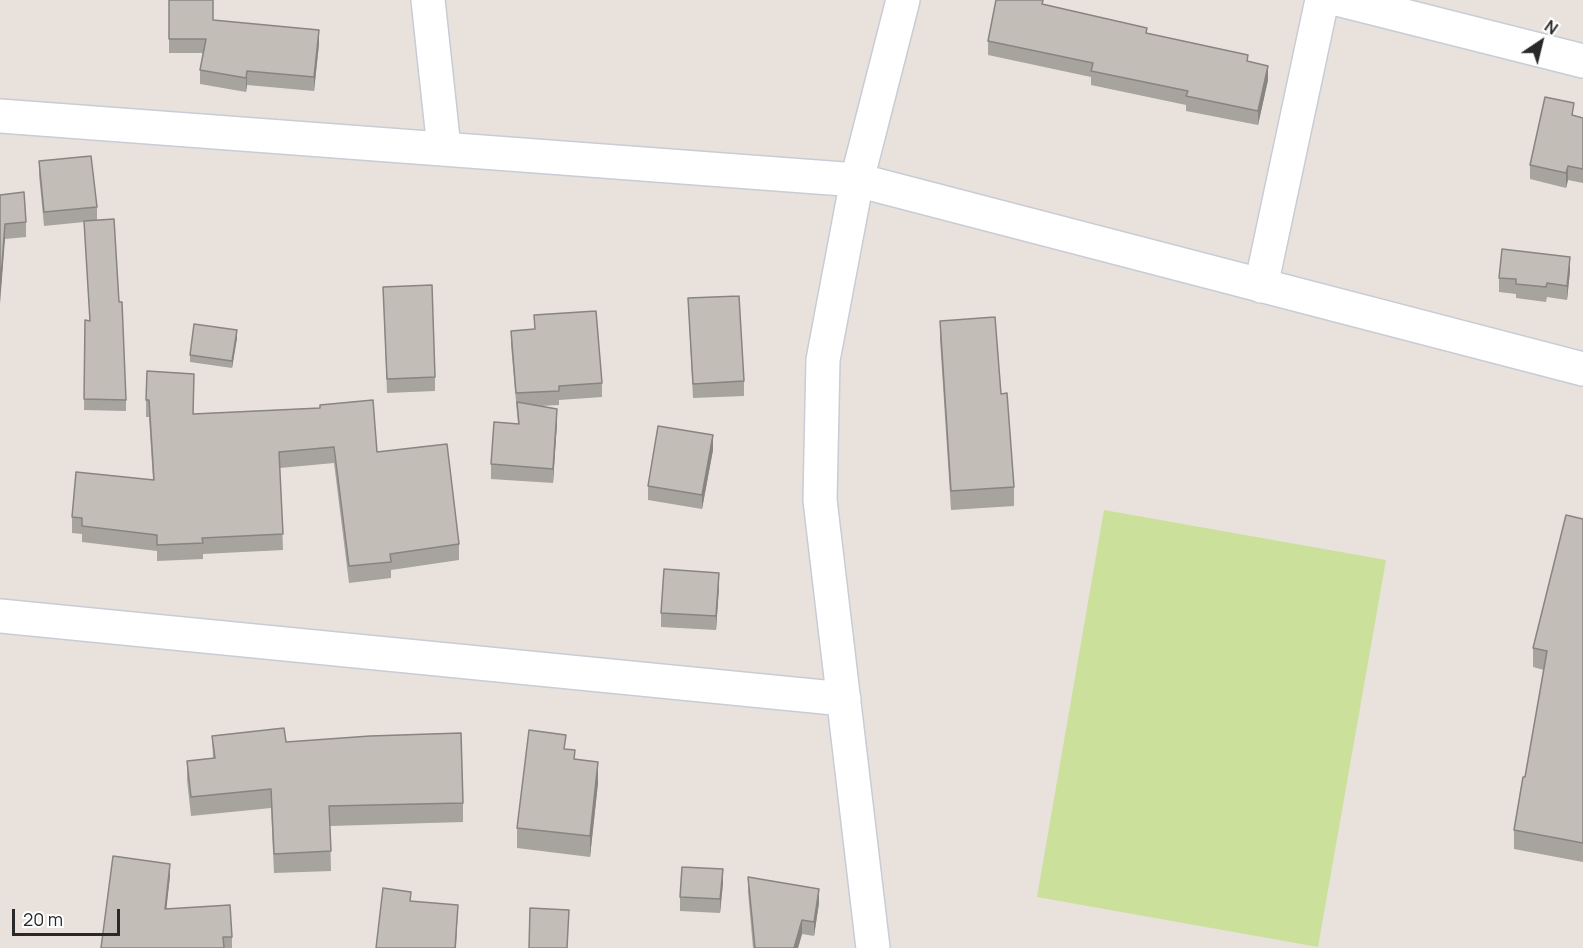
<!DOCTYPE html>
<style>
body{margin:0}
#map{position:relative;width:1583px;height:948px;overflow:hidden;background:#e9e2dc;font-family:Manrope,sans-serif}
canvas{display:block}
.north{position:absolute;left:1511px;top:12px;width:60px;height:60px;-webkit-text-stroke:4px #fff;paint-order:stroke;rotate:35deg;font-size:16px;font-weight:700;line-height:24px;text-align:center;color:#292929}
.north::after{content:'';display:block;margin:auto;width:21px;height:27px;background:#292929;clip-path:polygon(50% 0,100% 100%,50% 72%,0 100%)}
.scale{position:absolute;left:12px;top:909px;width:108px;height:27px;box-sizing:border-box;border:3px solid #292929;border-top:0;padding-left:8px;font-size:18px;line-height:21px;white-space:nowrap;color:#292929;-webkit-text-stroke:4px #fff;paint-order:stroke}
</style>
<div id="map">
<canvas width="1583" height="948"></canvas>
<div class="north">N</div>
<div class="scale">20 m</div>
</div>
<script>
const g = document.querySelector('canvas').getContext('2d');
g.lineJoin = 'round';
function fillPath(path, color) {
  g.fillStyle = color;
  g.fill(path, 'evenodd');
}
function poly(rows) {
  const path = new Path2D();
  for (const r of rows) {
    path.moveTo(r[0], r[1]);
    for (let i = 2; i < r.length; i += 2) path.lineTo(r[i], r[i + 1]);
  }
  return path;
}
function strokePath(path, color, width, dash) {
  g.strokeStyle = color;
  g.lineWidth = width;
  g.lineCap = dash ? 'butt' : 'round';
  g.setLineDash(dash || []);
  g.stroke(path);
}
fillPath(poly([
 [1104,510,1386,560,1318,947,1037,897]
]), '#cbe09b');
const minor = poly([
 [428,0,444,148],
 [1341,0,1583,61],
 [0,116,857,180,1583,369],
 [1261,286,1322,0],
 [0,616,844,699],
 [873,948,820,500,823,360,857,180,903,0]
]);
strokePath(minor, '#c7ccd5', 36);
strokePath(minor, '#fff', 33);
fillPath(poly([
 [169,0,213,20,319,44,314,91,247,85,246,92,200,84,200,70,203,53,169,53],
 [1043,5,1248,61,1268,80,1258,125,1186,111,1186,105,1091,85,1091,77,988,55,988,41],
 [1574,116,1583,118,1583,183,1568,180,1566,188,1530,179,1530,165],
 [39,161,97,207,97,221,126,400,126,411,84,410,85,320,90,321,84,222,44,226,39,175],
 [0,195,26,222,26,237,5,239],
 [1570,271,1567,300,1547,297,1546,302,1516,298,1516,294,1499,292,1499,278],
 [383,287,435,377,435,391,387,393],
 [688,298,744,381,744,396,693,398],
 [534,315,602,383,602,397,559,400,559,405,540,406,557,423,553,483,491,479,491,464,518,424,511,345,511,331,534,329],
 [940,321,1001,394,1014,487,1014,506,951,510,940,340],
 [237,338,232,368,190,362,190,355],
 [194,374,193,414,377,452,459,544,459,560,391,570,391,578,349,583,334,463,280,468,283,550,203,554,203,559,157,561,157,551,82,542,82,534,72,533,72,517,153,480,149,417,146,417,146,400],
 [713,450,702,509,648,500,648,486],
 [1583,519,1583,862,1514,849,1514,830,1525,777,1544,670,1533,667,1533,648],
 [719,587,716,630,661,627,661,613],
 [212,736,286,742,463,803,463,822,330,826,331,871,274,873,271,808,191,816,187,780,187,761,213,759],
 [566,749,598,783,590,857,517,848,517,828],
 [170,876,166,909,232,937,232,948,101,948],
 [748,877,819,903,814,936,802,934,798,948,753,948,748,892],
 [723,883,720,913,680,911,680,897]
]), '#a7a39d');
fillPath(poly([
 [319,30,319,44,314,91,314,77],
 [1268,66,1268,80,1258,125,1258,111],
 [247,71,247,85,246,92,246,78],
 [1568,166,1568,180,1566,188,1566,173],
 [5,224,5,239,0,304,0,290],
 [1570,257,1570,271,1567,300,1567,286],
 [237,330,237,338,232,368,232,361],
 [557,409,557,423,553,483,553,469],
 [713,435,713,450,702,509,702,495],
 [719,573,719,587,716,630,716,616],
 [598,762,598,783,590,857,590,836],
 [170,864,170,876,165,922,165,909],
 [723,869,723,883,720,913,720,899],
 [819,889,819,903,814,936,814,922],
 [458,905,456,948,455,948],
 [802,920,802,934,798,948,794,948]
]), '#888480');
const building = poly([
 [169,0,213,0,213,20,319,30,314,77,247,71,246,78,200,70,206,39,169,39,169,0],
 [996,0,1043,0,1042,4,1147,28,1146,33,1248,55,1247,61,1268,66,1258,111,1186,96,1188,91,1091,71,1093,63,988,41,996,0],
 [1545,97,1574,103,1572,115,1583,118,1583,169,1568,166,1566,173,1530,165,1545,97],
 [91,156,97,207,44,212,39,161,91,156],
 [24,192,26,222,5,224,0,290,0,195,24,192],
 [114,219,119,302,122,302,126,400,84,399,85,320,90,321,84,221,114,219],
 [1502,249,1570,257,1567,286,1547,283,1546,287,1516,284,1516,279,1499,278,1502,249],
 [432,285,435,377,387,379,383,287,432,285],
 [739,296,744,381,693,384,688,298,739,296],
 [596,311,602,383,559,386,559,391,516,393,511,331,535,329,534,315,596,311],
 [995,317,1001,394,1007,393,1014,487,951,491,940,321,995,317],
 [194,324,237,330,232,361,190,355,194,324],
 [147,371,194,374,193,414,320,408,320,405,373,400,377,452,447,444,459,544,390,554,391,562,349,566,334,447,279,452,283,534,202,538,203,543,157,545,157,535,82,526,82,518,72,517,76,472,154,480,149,400,146,400,147,371],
 [517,402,557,409,553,469,491,464,494,422,519,424,517,402],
 [658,426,713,435,702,495,648,486,658,426],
 [1566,515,1583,519,1583,843,1514,830,1523,777,1525,777,1547,651,1533,648,1566,515],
 [664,569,719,573,716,616,661,613,664,569],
 [284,728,286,742,370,736,461,733,463,803,329,806,331,851,274,854,271,789,191,797,187,761,215,758,212,736,284,728],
 [529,730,566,735,564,749,575,750,574,759,598,762,590,836,517,828,529,730],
 [113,856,170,864,165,909,230,905,232,937,223,937,224,948,101,948,113,856],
 [682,867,723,869,720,899,680,897,682,867],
 [748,877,819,889,814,922,802,920,794,948,755,948,748,877],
 [383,888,411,892,410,901,458,905,455,948,376,948,383,888],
 [530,908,569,910,567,948,529,948,530,908]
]);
fillPath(building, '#c2bdb7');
strokePath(building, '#888480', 1.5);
</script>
